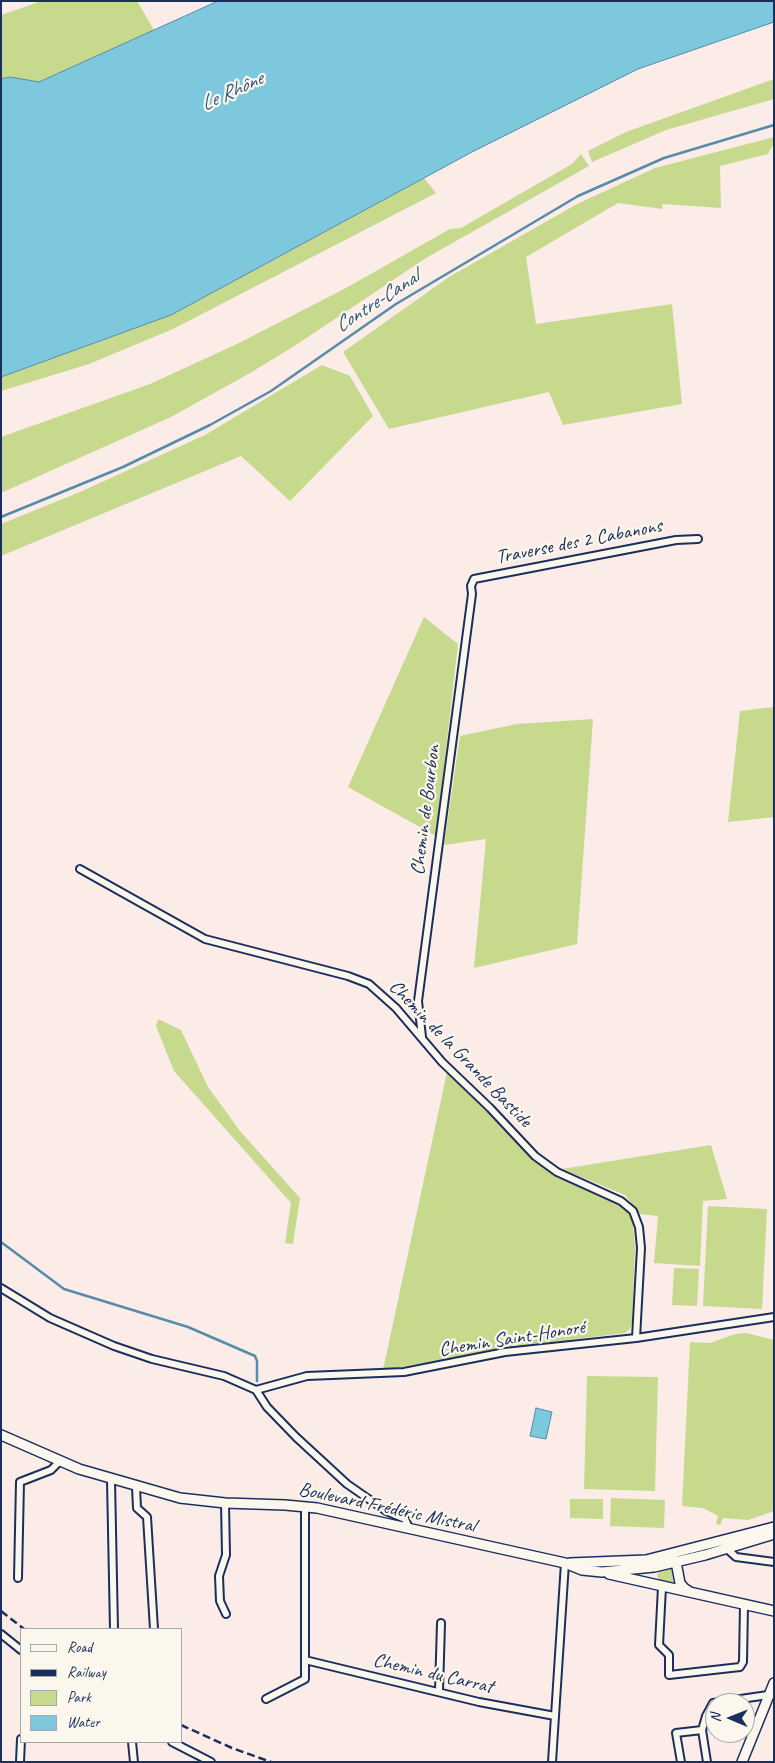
<!DOCTYPE html>
<meta charset="utf-8">
<style>
body{margin:0}
#map{position:relative;width:775px;height:1763px;overflow:hidden;background:#fbece7;font-family:Caveat,sans-serif}
canvas{display:block}
.frame{position:absolute;inset:0;border:2px solid #1b2f5e;pointer-events:none}
.legend{position:absolute;left:20px;top:1628px;width:162px;height:115px;box-sizing:border-box;background:#fbf7ec;border:1px solid #a1a7b3;margin:0;padding:6px 9px;list-style:none;font-size:15px;color:#1b2f5e}
.legend li{display:flex;align-items:center;gap:10px;height:25px}
.legend b{width:25px;border:1px solid #a1a7b3}
.north{position:absolute;left:705px;top:1693px;width:50px;height:50px;box-sizing:border-box;background:#fbf7ec;border:1px solid #a1a7b3;border-radius:50%;rotate:271deg;font-size:14px;font-weight:700;line-height:20px;text-align:center;color:#1b2f5e}
.north::after{content:'';display:block;margin:auto;width:18px;height:22px;background:#1b2f5e;clip-path:polygon(50% 0,100% 100%,50% 72%,0 100%)}
</style>
<div id="map">
<canvas width="775" height="1763"></canvas>
<div class="frame"></div>
<ul class="legend">
<li><b style="height:6px;background:#fbf7ec"></b>Road</li>
<li><b style="height:6px;background:#1b2f5e"></b>Railway</li>
<li><b style="height:14px;background:#c7d98d"></b>Park</li>
<li><b style="height:14px;background:#7dc8dd"></b>Water</li>
</ul>
<div class="north">N</div>
</div>
<script>
const g = document.querySelector('canvas').getContext('2d');
g.lineJoin = 'round';
function fillPath(path, color) {
  g.fillStyle = color;
  g.fill(path, 'evenodd');
}
function poly(rows) {
  const path = new Path2D();
  for (const r of rows) {
    path.moveTo(r[0], r[1]);
    for (let i = 2; i < r.length; i += 2) path.lineTo(r[i], r[i + 1]);
  }
  return path;
}
function strokePath(path, color, width, dash) {
  g.strokeStyle = color;
  g.lineWidth = width;
  g.lineCap = dash ? 'butt' : 'round';
  g.setLineDash(dash || []);
  g.stroke(path);
}
function drawText(font, color, halo, rows, align = 'center') {
  g.font = font + ' Caveat,sans-serif';
  g.lineWidth = 4.5;
  g.setLineDash([]);
  g.textBaseline = 'middle';
  g.strokeStyle = halo;
  g.fillStyle = color;
  for (const [text, x, y, turn = 0] of rows) {
    g.save();
    g.translate(x, y);
    g.rotate((+turn || 0) * Math.PI / 180);
    g.textAlign = isNaN(turn) ? turn : align;
    if (halo) g.strokeText(text, 0, 0);
    g.fillText(text, 0, 0);
    g.restore();
  }
}
fillPath(poly([
 [42,1,137,1,154,30,39,82,10,77,1,79,1,15],
 [774,79,774,99,666,130,592,162,588,151,626,132],
 [774,137,774,143,768,154,720,166,721,208,662,204,663,209,618,203,526,257,536,324,672,304,682,404,563,425,549,392,389,429,343,352,449,277,577,204,655,168],
 [581,154,589,166,426,258,296,345,250,373,171,417,1,493,1,437,150,384,235,345,346,288,450,229,461,228,572,164],
 [424,178,436,193,173,329,89,364,1,391,1,377,171,315],
 [322,365,350,376,373,416,290,501,241,456,1,556,1,524,80,492,205,435],
 [424,617,458,644,436,836,348,787],
 [774,707,774,817,728,822,740,711],
 [593,719,577,944,474,968,486,839,444,845,460,736,517,724],
 [158,1019,181,1030,208,1087,240,1131,300,1198,293,1244,285,1243,291,1203,174,1071,156,1026],
 [447,1072,545,1169,610,1196,621,1203,628,1213,633,1222,635,1248,632,1322,630,1329,625,1333,519,1346,383,1370],
 [711,1145,727,1199,703,1201,700,1266,654,1263,658,1216,640,1214,625,1195,562,1169],
 [708,1206,767,1209,762,1309,703,1306],
 [674,1268,699,1269,697,1306,672,1305],
 [746,1333,774,1340,774,1511,748,1520,723,1518,720,1525,716,1524,718,1516,703,1508,682,1506,690,1342,710,1343,735,1334],
 [587,1376,658,1377,655,1491,584,1489],
 [611,1498,665,1500,664,1528,610,1526],
 [570,1499,603,1499,603,1519,570,1518],
 [671,1567,674,1585,660,1582,657,1576,659,1571]
]), '#c7d98d');
const water = poly([
 [218,1,774,1,774,22,638,69,472,152,171,315,1,377,1,79,10,77,39,82,218,1],
 [536,1408,552,1412,546,1439,530,1436,536,1408]
]);
fillPath(water, '#7dc8dd');
strokePath(water, '#568baa', 1);
strokePath(poly([
 [1,517,123,467,210,425,271,391,396,304,578,196,664,158,774,125],
 [1,1242,64,1289,188,1327,255,1356,257,1361,257,1381]
]), '#568baa', 2.5);
const street = poly([
 [80,869,205,939,348,976,369,984,396,1008,442,1062,490,1108,535,1156,557,1172,621,1201,633,1211,639,1227,641,1248,636,1338],
 [422,1037,418,1001,472,594,471,586,474,579,676,540,698,539],
 [1,1288,50,1318,114,1346,152,1359,224,1376,256,1390,267,1407,296,1437,347,1484,386,1511,405,1519,409,1528],
 [256,1390,307,1376,404,1372,505,1352,636,1338,774,1317],
 [111,1480,114,1629],
 [136,1487,137,1508,147,1517,154,1629],
 [225,1503,226,1555,219,1576,220,1601,226,1614],
 [726,1548,736,1557,774,1562],
 [18,1578,20,1482,51,1470,59,1462],
 [662,1587,659,1645,669,1655,669,1675,740,1667,743,1662,744,1605],
 [1,1634,21,1650],
 [305,1660,479,1702,555,1716],
 [439,1691,441,1623],
 [266,1699,305,1679,305,1506],
 [702,1730,707,1762],
 [132,1742,134,1762],
 [172,1742,211,1762],
 [20,1762,21,1739],
 [552,1762,565,1563],
 [681,1762,676,1733,702,1730,706,1716,713,1703,768,1695]
]);
const secondary = poly([
 [1,1435,79,1469,180,1498,225,1503,285,1505,317,1508,565,1563,582,1570,602,1572,654,1567,705,1555,774,1534],
 [673,1559,676,1562,680,1583,684,1588,690,1592],
 [570,1563,646,1560,774,1527],
 [609,1574,774,1611],
 [742,1762,774,1683]
]);
strokePath(street, '#1b2f5e', 10);
strokePath(secondary, '#1b2f5e', 12);
strokePath(street, '#fbf7ec', 6);
strokePath(secondary, '#fbf7ec', 9);
strokePath(poly([
 [1,1611,24,1629],
 [181,1725,232,1748,271,1762]
]), '#1b2f5e', 2.5, [8, 4]);
drawText('20px', '#1b2f5e', '#fbf7ec', [
 ["Traverse des 2 Cabanons",579,542,-11],
 ["Chemin de Bourbon",426,810,-83],
 ["Chemin de la Grande Bastide",460,1054,46],
 ["Chemin Saint-Honoré",512,1339,-9],
 ["Boulevard Frédéric Mistral",387,1508,12],
 ["Chemin du Carrat",433,1674,13]
]);
drawText('italic 21px', '#34557e', '#fbf7ec', [
 ["Le Rhône",232,92,-25],
 ["Contre-Canal",377,302,-33]
]);
</script>
